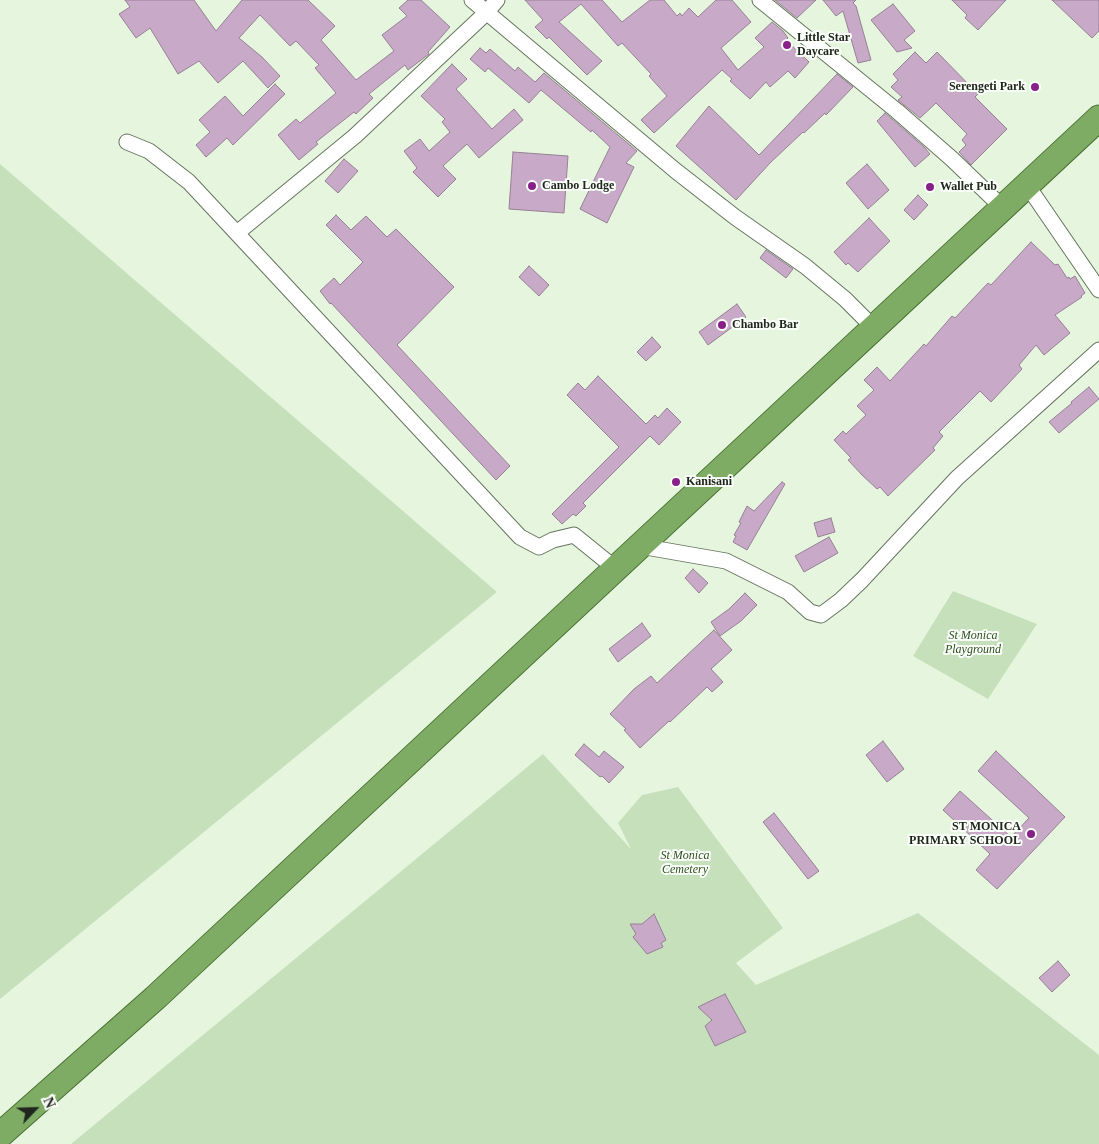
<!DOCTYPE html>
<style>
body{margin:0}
#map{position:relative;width:1099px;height:1144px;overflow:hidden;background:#e6f6de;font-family:Georgia,serif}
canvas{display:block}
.north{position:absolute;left:10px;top:1084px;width:50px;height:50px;-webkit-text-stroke:4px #fbfffa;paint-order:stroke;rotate:66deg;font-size:14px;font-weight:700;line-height:20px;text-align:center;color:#20261d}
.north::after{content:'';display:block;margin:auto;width:18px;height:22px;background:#20261d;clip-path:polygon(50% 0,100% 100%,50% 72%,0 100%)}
</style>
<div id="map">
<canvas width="1099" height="1144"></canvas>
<div class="north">N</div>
</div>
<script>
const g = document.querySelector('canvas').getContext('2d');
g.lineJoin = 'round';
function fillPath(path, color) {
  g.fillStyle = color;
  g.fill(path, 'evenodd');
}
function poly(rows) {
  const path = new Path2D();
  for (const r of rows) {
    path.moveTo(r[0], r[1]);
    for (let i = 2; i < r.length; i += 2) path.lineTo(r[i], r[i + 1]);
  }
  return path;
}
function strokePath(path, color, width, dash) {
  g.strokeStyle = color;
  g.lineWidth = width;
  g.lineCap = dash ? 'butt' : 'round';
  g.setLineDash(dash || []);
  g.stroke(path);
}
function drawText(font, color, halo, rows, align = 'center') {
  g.font = font + ' Georgia,serif';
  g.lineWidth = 4;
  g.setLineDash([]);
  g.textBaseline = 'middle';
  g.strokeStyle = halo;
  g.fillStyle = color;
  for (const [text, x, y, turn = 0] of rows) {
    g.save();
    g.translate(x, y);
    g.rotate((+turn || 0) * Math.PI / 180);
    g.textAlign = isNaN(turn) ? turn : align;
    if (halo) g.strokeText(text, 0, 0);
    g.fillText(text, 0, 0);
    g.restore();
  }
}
fillPath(poly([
 [0,164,497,592,0,999],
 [953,591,1037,624,988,699,913,656],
 [543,754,631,849,618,823,642,795,678,787,783,928,736,963,756,985,918,913,1099,1055,1099,1144,71,1144]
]), '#c7e0bc');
const building = poly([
 [125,0,194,0,216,31,242,0,308,0,335,26,321,40,356,80,394,51,382,35,407,16,399,8,408,0,421,0,450,27,428,52,429,54,425,57,408,70,405,65,369,94,373,98,356,114,354,112,316,142,318,144,299,160,278,135,296,119,300,123,336,93,315,68,319,65,296,41,290,46,260,15,239,38,262,57,280,76,268,88,243,61,218,83,199,61,178,74,150,28,136,38,119,14,130,7,125,0],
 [525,0,602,0,622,22,650,0,664,0,677,16,680,13,682,16,689,8,698,17,716,0,732,0,751,22,721,48,738,70,764,47,755,38,772,22,783,31,788,38,786,40,809,62,795,78,788,71,770,87,766,82,750,99,730,81,732,79,722,70,654,133,641,120,667,96,649,76,651,74,622,43,618,46,581,4,559,22,602,61,587,75,549,37,547,39,535,27,543,20,525,0],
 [775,0,816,0,797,18,775,0],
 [823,0,856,0,853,3,856,6,871,60,858,63,843,11,836,16,823,0],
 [952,0,1006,0,978,30,965,18,967,15,952,0],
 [1052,0,1099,0,1099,31,1092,38,1052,0],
 [893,4,915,31,904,40,912,48,897,52,871,20,893,4],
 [480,48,486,53,490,49,515,71,518,67,535,82,544,73,637,151,626,163,634,167,607,223,580,209,610,147,592,130,591,132,541,90,529,103,488,68,485,72,470,59,480,48],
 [915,52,926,63,937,52,978,94,975,97,1007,129,971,165,959,152,966,145,962,140,967,134,936,103,920,118,898,100,902,97,891,87,898,80,893,74,915,52],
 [452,64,467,79,456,89,492,129,514,109,523,120,479,158,467,144,443,166,456,179,438,197,413,172,417,168,404,151,420,139,429,151,450,132,442,122,445,119,421,96,452,64],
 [837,74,853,87,826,115,825,113,804,133,803,132,771,162,736,200,676,146,709,106,759,155,837,74],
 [275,84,285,94,233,145,227,138,206,157,196,145,210,132,199,120,225,96,243,116,275,84],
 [885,113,924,147,930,154,915,167,877,121,885,113],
 [513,152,568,156,564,213,509,209,513,152],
 [344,159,358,171,338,193,325,181,344,159],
 [867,164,889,190,868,209,846,183,867,164],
 [918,195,928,205,914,220,904,210,918,195],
 [336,215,351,230,366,216,387,237,396,229,454,287,397,345,510,466,496,480,331,303,330,304,320,291,334,278,340,285,363,262,326,225,336,215],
 [869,218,890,241,858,272,848,263,846,265,834,252,869,218],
 [1031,242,1055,265,1058,264,1067,278,1069,277,1070,279,1075,276,1085,293,1081,296,1082,297,1055,315,1070,333,1044,355,1036,345,1019,365,1022,369,991,402,980,391,939,432,943,436,933,448,935,450,888,496,880,487,877,489,862,475,848,460,851,458,834,440,843,431,846,434,866,415,857,406,874,390,864,380,877,367,890,381,924,344,926,346,952,316,955,318,988,283,991,285,1031,242],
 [766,250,793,269,786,278,760,258,766,250],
 [529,266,549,285,539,296,519,277,529,266],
 [737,304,746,317,708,345,699,332,737,304],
 [652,337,661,347,646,361,637,352,652,337],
 [598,376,646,424,655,415,658,418,667,408,681,422,659,445,650,436,583,503,586,506,576,516,573,514,562,524,552,514,619,447,567,395,578,383,585,390,598,376],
 [1089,387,1099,399,1059,433,1049,422,1072,403,1071,402,1089,387],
 [782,482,785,484,747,550,733,542,736,536,734,535,741,523,739,522,747,506,754,511,782,482],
 [831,518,835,532,818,537,814,523,831,518],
 [829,537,838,553,804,572,795,556,829,537],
 [693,569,708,583,699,593,685,578,693,569],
 [745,593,757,605,741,621,720,636,711,622,729,609,745,593],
 [642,623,651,636,618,662,609,649,642,623],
 [714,630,732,650,711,669,723,682,712,692,707,687,670,722,669,721,640,748,624,730,626,729,610,714,634,689,651,676,657,683,714,630],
 [883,741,904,769,887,782,866,755,883,741],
 [584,744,599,757,604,751,624,767,609,783,602,776,600,777,575,755,584,744],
 [996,751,1065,817,997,889,976,870,990,854,943,810,960,791,1011,837,1029,818,978,771,996,751],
 [774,813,819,871,808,879,763,822,774,813],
 [654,914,666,940,661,943,663,947,647,954,633,937,636,934,630,924,642,924,654,914],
 [1058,961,1070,975,1052,992,1039,978,1058,961],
 [725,994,746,1032,715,1046,705,1026,712,1020,698,1007,725,994]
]);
fillPath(building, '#c8a9c7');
strokePath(building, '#958194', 1);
const minor = poly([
 [472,0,676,171,735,217,805,266,845,299,874,328],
 [760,0,897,111,952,159,1003,208],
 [127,142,149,151,189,182,520,537,539,547,553,540,574,535,616,569],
 [1027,185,1099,290],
 [237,233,355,136,486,13,497,0],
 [640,546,726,561,788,592,810,612,821,615,841,600,862,580,957,478,1099,350]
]);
const trunk = poly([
 [0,1135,155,998,1099,118]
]);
strokePath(minor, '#66755f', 17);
strokePath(trunk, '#487032', 27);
strokePath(minor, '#fff', 15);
strokePath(trunk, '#7eac64', 25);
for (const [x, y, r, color] of [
 [787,45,5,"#872189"],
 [1035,87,5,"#872189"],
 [532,186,5,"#872189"],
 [930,187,5,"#872189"],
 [722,325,5,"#872189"],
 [676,482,5,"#872189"],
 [1031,834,5,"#872189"]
]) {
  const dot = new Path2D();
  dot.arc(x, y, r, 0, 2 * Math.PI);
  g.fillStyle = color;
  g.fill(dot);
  strokePath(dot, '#fbfffa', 2);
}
drawText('bold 12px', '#20261d', '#fbfffa', [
 ["Little Star",797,38],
 ["Daycare",797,52],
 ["Serengeti Park",1025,87,"right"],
 ["Cambo Lodge",542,186],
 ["Wallet Pub",940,187],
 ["Chambo Bar",732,325],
 ["Kanisani",686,482],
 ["ST MONICA",1021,827,"right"],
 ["PRIMARY SCHOOL",1021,841,"right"]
], 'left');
drawText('italic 12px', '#2f4e1d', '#fbfffa', [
 ["St Monica",973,636],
 ["Playground",973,650],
 ["St Monica",685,856],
 ["Cemetery",685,870]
]);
</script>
